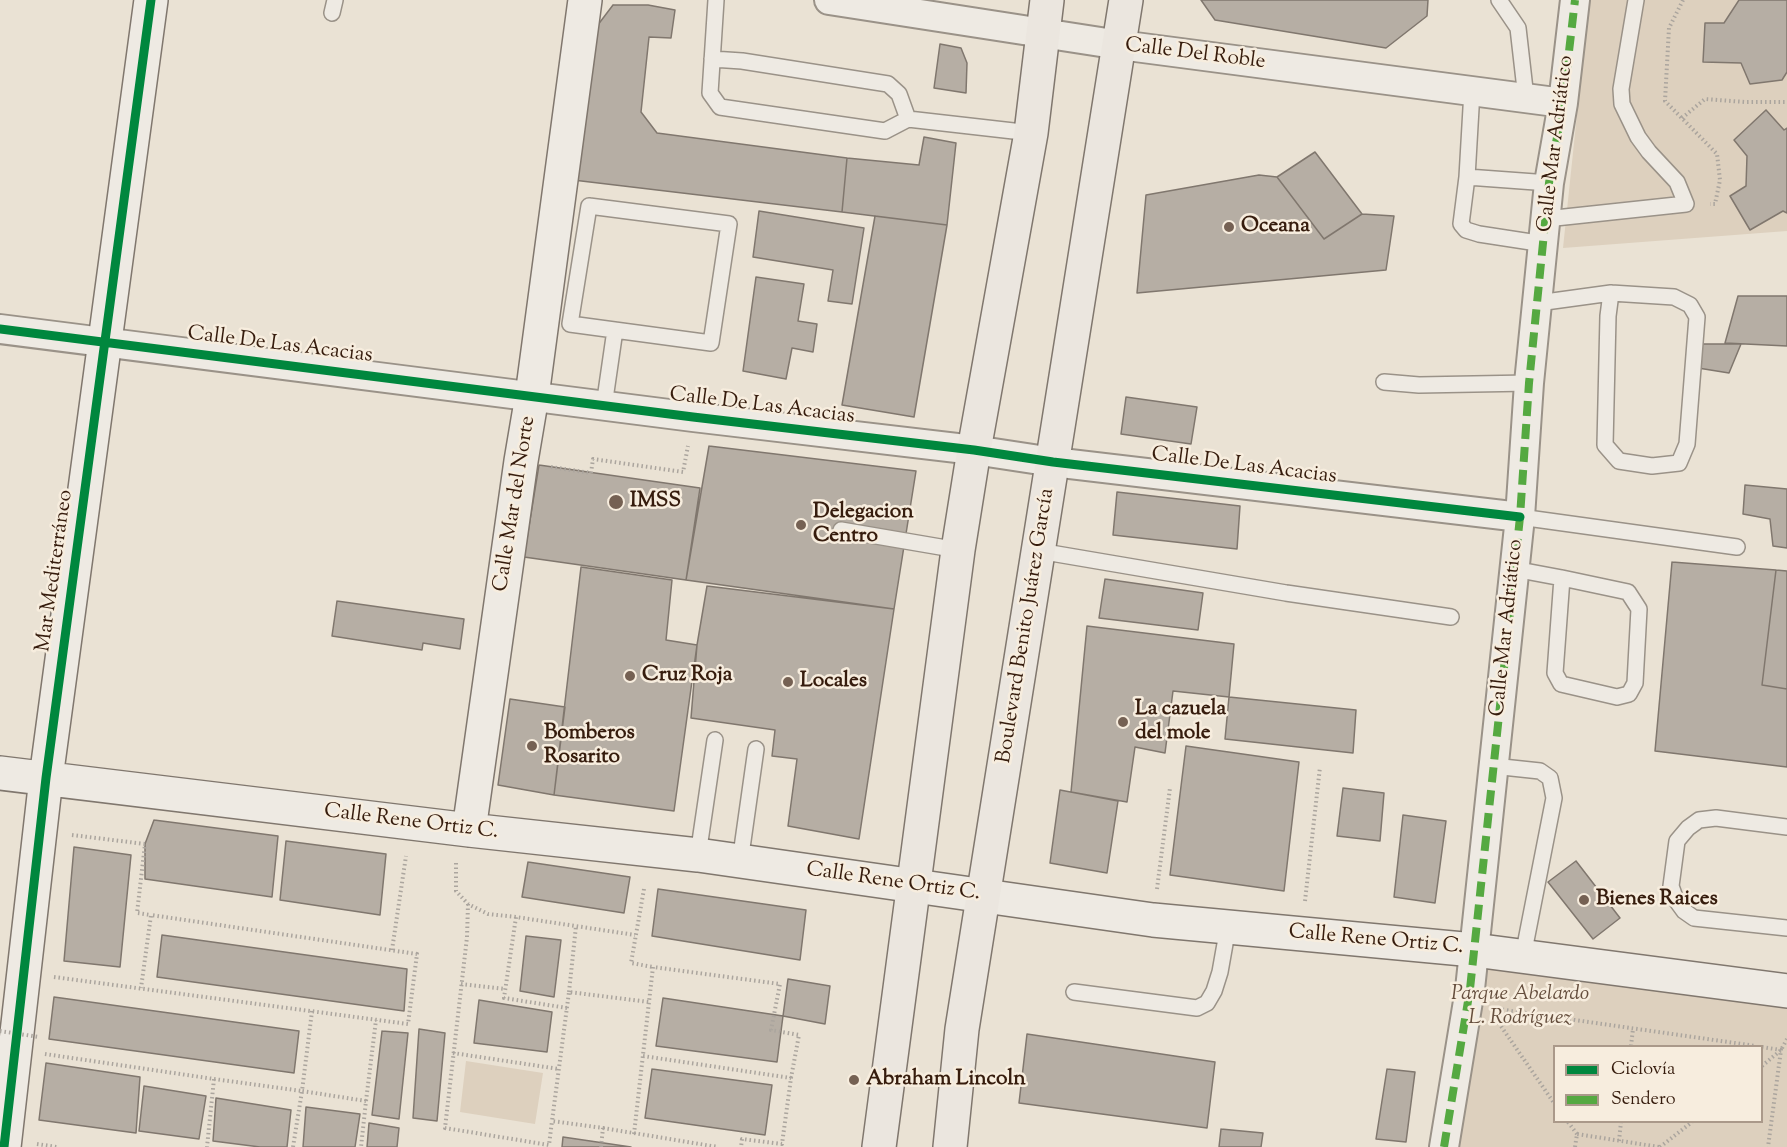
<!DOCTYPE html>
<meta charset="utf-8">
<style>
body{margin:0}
#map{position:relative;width:1787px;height:1147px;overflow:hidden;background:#eae2d4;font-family:"Sorts Mill Goudy",serif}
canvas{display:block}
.legend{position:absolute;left:1553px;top:1045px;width:210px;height:78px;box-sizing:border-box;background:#f7edde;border:2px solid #aa998a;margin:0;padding:8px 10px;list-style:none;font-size:18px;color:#361c0d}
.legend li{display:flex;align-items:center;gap:12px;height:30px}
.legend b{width:30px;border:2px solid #aa998a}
</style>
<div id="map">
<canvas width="1787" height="1147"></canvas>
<ul class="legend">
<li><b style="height:8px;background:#00873e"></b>Ciclovía</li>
<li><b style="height:8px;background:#55a941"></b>Sendero</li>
</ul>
</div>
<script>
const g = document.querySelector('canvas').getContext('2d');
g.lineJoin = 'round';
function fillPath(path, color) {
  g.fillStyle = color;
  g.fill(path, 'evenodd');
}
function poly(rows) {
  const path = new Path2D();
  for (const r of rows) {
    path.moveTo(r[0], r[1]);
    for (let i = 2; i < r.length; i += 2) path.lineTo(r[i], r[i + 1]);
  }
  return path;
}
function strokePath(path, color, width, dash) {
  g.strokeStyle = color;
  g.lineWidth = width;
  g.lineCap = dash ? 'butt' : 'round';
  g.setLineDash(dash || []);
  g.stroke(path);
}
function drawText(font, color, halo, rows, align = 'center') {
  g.font = font + ' "Sorts Mill Goudy",serif';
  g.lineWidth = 5;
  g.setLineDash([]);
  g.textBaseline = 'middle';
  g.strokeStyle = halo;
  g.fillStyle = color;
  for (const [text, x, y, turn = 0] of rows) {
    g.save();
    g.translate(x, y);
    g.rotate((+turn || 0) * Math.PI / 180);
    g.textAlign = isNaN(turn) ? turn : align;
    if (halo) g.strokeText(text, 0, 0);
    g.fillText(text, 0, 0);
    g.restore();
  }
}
fillPath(poly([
 [1589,0,1787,0,1787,231,1563,248],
 [1474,950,1787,991,1787,1147,1444,1147],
 [1554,1046,1762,1046,1762,1122,1554,1122],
 [466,1061,543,1073,535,1124,460,1112]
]), '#ddd0be');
const building = poly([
 [1201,0,1428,0,1427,16,1386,48,1215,20,1201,0],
 [1739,0,1787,0,1787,72,1782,80,1750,84,1741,63,1703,62,1705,23,1724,23,1739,0],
 [613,5,648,5,675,10,671,38,649,37,641,112,657,133,847,158,842,212,573,180,594,30,613,5],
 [940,44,961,48,967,63,966,93,934,88,940,44],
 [1766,110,1784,130,1787,128,1787,213,1783,211,1750,230,1730,196,1746,186,1747,156,1734,140,1766,110],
 [924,137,956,143,947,225,842,212,847,158,919,165,924,137],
 [1315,152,1362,214,1324,239,1277,177,1315,152],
 [1259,175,1277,177,1324,239,1362,214,1394,216,1386,270,1137,293,1146,195,1259,175],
 [759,211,864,228,852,304,828,301,833,270,753,257,759,211],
 [875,216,947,225,914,417,842,405,875,216],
 [756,277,804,284,798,321,817,324,813,352,792,348,786,379,743,371,756,277],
 [1738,296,1787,296,1787,346,1725,343,1738,296],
 [1701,344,1741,344,1729,373,1698,368,1701,344],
 [1126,397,1197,407,1191,444,1121,434,1126,397],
 [709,446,916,471,894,609,686,580,709,446],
 [539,465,700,488,686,580,524,557,539,465],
 [1745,485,1787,489,1787,548,1773,546,1770,519,1743,514,1745,485],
 [1117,492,1240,506,1237,549,1113,535,1117,492],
 [1672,562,1776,570,1762,685,1787,689,1787,767,1655,751,1672,562],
 [581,567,672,580,666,640,697,645,674,811,554,795,581,567],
 [1776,570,1787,571,1787,689,1762,685,1776,570],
 [1105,579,1203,593,1198,630,1099,618,1105,579],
 [707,586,894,609,859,839,788,826,797,759,772,756,775,730,691,718,697,645,707,586],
 [337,601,464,619,460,649,423,643,422,650,332,636,337,601],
 [1087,626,1234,644,1229,697,1173,691,1165,753,1135,747,1127,802,1071,792,1087,626],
 [1229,697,1356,710,1353,753,1225,739,1229,697],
 [510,699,565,707,554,795,498,785,510,699],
 [1186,746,1299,762,1284,891,1170,875,1186,746],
 [1343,788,1384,793,1380,841,1337,836,1343,788],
 [1060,790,1118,801,1107,873,1050,863,1060,790],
 [1403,815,1446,821,1435,903,1394,897,1403,815],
 [154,820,278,836,272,897,145,879,145,844,154,820],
 [286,841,386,854,380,915,280,900,286,841],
 [74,847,131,855,120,967,64,961,74,847],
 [1576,861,1620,918,1593,939,1548,882,1576,861],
 [528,862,630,877,624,913,522,897,528,862],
 [658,889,806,910,800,960,652,936,658,889],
 [162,935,407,969,404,1011,157,977,162,935],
 [526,936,561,940,554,997,520,991,526,936],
 [788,979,830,986,825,1024,783,1016,788,979],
 [54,997,299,1031,294,1073,49,1039,54,997],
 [663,998,783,1016,777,1062,656,1046,663,998],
 [479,1000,552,1012,547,1052,474,1043,479,1000],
 [419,1029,445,1033,437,1121,413,1118,419,1029],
 [382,1031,408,1033,399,1119,372,1115,382,1031],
 [1027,1034,1215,1062,1207,1128,1019,1103,1027,1034],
 [46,1063,140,1077,136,1133,39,1120,46,1063],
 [652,1069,772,1085,765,1135,645,1118,652,1069],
 [1387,1069,1415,1072,1406,1142,1376,1139,1387,1069],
 [144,1086,206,1096,199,1139,139,1131,144,1086],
 [216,1098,291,1110,287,1147,260,1147,213,1141,216,1098],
 [306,1107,360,1114,355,1147,303,1147,306,1107],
 [369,1123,399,1128,397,1147,367,1147,369,1123],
 [1221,1129,1263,1133,1261,1147,1219,1147,1221,1129],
 [563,1137,631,1147,562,1147,563,1137]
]);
fillPath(building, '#b6aea4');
strokePath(building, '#80776e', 1.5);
const lane = poly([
 [716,0,710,93,720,107,885,131,908,119,1031,133],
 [1499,0,1518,28,1526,98],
 [332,13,335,0],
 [712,59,742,61,888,84,899,94,908,119],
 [1472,91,1467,177,1461,224,1466,230,1479,234,1544,244],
 [1467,177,1549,183],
 [589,206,729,224,711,343,570,324,589,206],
 [1546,219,1686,204,1677,182,1649,152,1638,137,1622,104,1621,89,1636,0],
 [1538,303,1611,293,1674,297,1690,305,1697,317,1687,444,1679,463,1652,466,1619,461,1605,445,1608,316,1611,293],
 [1384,382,1419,385,1529,383],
 [604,406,615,330],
 [1520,517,1737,547],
 [841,530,958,550],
 [1039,551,1286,593,1451,617],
 [1514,569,1562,578,1628,592,1639,609,1635,683,1629,694,1617,697,1561,684,1555,673,1562,578],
 [1493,766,1540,771,1550,778,1554,798,1523,956],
 [1787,827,1716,818,1699,820,1688,828,1677,841,1671,886,1676,900,1684,911,1694,918,1787,928],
 [698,855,715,740],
 [740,862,756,749],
 [1074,992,1197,1008,1207,1003,1214,991,1220,972,1228,927]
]);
const street = poly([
 [829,0,1120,45,1563,103],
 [0,329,693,417,974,450,1053,462,1520,517],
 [1444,1147,1470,989,1520,517,1529,383,1549,183,1563,103,1575,0]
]);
const secondary = poly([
 [0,773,469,830,698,855,1153,920,1474,950,1787,991],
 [469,830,521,461,532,396,585,0],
 [4,1147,46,778,151,0]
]);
const primary = poly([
 [879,1147,958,550,974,450,1031,133,1047,0],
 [950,1147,962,1029,1126,0]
]);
strokePath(lane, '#9a9288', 18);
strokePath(street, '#9a9288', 32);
strokePath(secondary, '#80776e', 36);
strokePath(primary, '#80776e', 36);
strokePath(poly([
 [1683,0,1669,28,1665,101,1717,154,1720,180,1715,204,1710,204],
 [1682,118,1705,99,1745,102,1787,102],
 [551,467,591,473,593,459,683,472,688,446],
 [72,835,145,844,137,913,151,915],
 [456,863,456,891,468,904,488,914,516,917],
 [644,889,631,963,653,967],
 [1157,889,1170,788],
 [1305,901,1320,767],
 [468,904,467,937,445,1128,549,1145,552,1121],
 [392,950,406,856],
 [54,977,408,1024,417,954,151,915,141,988],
 [461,984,505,989],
 [569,992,576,926],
 [567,1008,504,998,516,917,635,935],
 [1498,1009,1756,1046],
 [312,1011,302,1091,366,1101,361,1147],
 [1496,1019,1554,1103],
 [1631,1046,1633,1029],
 [1762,1047,1781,1050,1768,1147],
 [453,1053,559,1069],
 [45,1054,214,1079,207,1147],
 [643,1056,791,1078,782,1144,742,1139,741,1147],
 [1762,1066,1781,1050,1787,1039],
 [214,1079,302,1091,293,1147],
 [366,1101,376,1020],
 [1568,1122,1577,1134],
 [603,1128,718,1147],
 [634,1134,649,1002],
 [1619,1141,1621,1122],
 [37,1144,57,1147],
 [601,1147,603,1128,552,1121,569,992,649,1002,653,967,780,984,771,1030,799,1035,791,1078],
 [1575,1147,1577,1134,1659,1147],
 [1660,1147,1692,1122]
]), '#aba59e', 4, [1.5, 3]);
strokePath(lane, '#eeeae3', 15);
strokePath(street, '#eeeae3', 28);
strokePath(secondary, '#eeeae3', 33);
strokePath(primary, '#ebe6df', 33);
strokePath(poly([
 [0,1031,39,1037]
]), '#aba59e', 4, [1.5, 3]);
strokePath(poly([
 [1444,1147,1470,989,1520,517,1529,383,1549,183,1563,103,1575,0]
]), '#55a941', 8, [15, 8]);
strokePath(poly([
 [0,329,693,417,974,450,1053,462,1520,517],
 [4,1147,46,778,151,0]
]), '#00873e', 9);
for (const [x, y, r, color] of [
 [1229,227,6,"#756153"],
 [616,502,8,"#756153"],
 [801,525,6,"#756153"],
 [630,676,6,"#756153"],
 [788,682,6,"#756153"],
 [1123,722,6,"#756153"],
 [532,746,6,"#756153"],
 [1584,900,6,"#756153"],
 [854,1080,6,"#756153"]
]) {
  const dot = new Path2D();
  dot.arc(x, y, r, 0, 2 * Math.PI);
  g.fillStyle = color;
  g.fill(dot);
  strokePath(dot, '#f7edde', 2);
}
drawText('21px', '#361c0d', '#f7edde', [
 ["Calle Del Roble",1195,55,7],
 ["Calle Mar Adriático",1557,144,-83],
 ["Calle De Las Acacias",280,346,7],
 ["Calle De Las Acacias",762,407,7],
 ["Calle De Las Acacias",1244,467,7],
 ["Calle Mar del Norte",516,504,-81],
 ["Mar Mediterráneo",56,571,-82],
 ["Boulevard Benito Juárez García",1027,626,-81],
 ["Calle Mar Adriático",1508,628,-84],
 ["Calle Rene Ortiz C.",411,823,7],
 ["Calle Rene Ortiz C.",893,883,8],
 ["Calle Rene Ortiz C.",1376,941,5]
]);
drawText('bold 21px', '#361c0d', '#f7edde', [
 ["Oceana",1241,227],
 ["IMSS",630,502],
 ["Delegacion",813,513],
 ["Centro",813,537],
 ["Cruz Roja",642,676],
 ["Locales",800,682],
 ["La cazuela",1135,710],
 ["del mole",1135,734],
 ["Bomberos",544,734],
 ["Rosarito",544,758],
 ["Bienes Raices",1596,900],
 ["Abraham Lincoln",866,1080]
], 'left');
drawText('italic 21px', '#654e3d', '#f7edde', [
 ["Parque Abelardo",1520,995],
 ["L. Rodríguez",1520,1019]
]);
</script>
